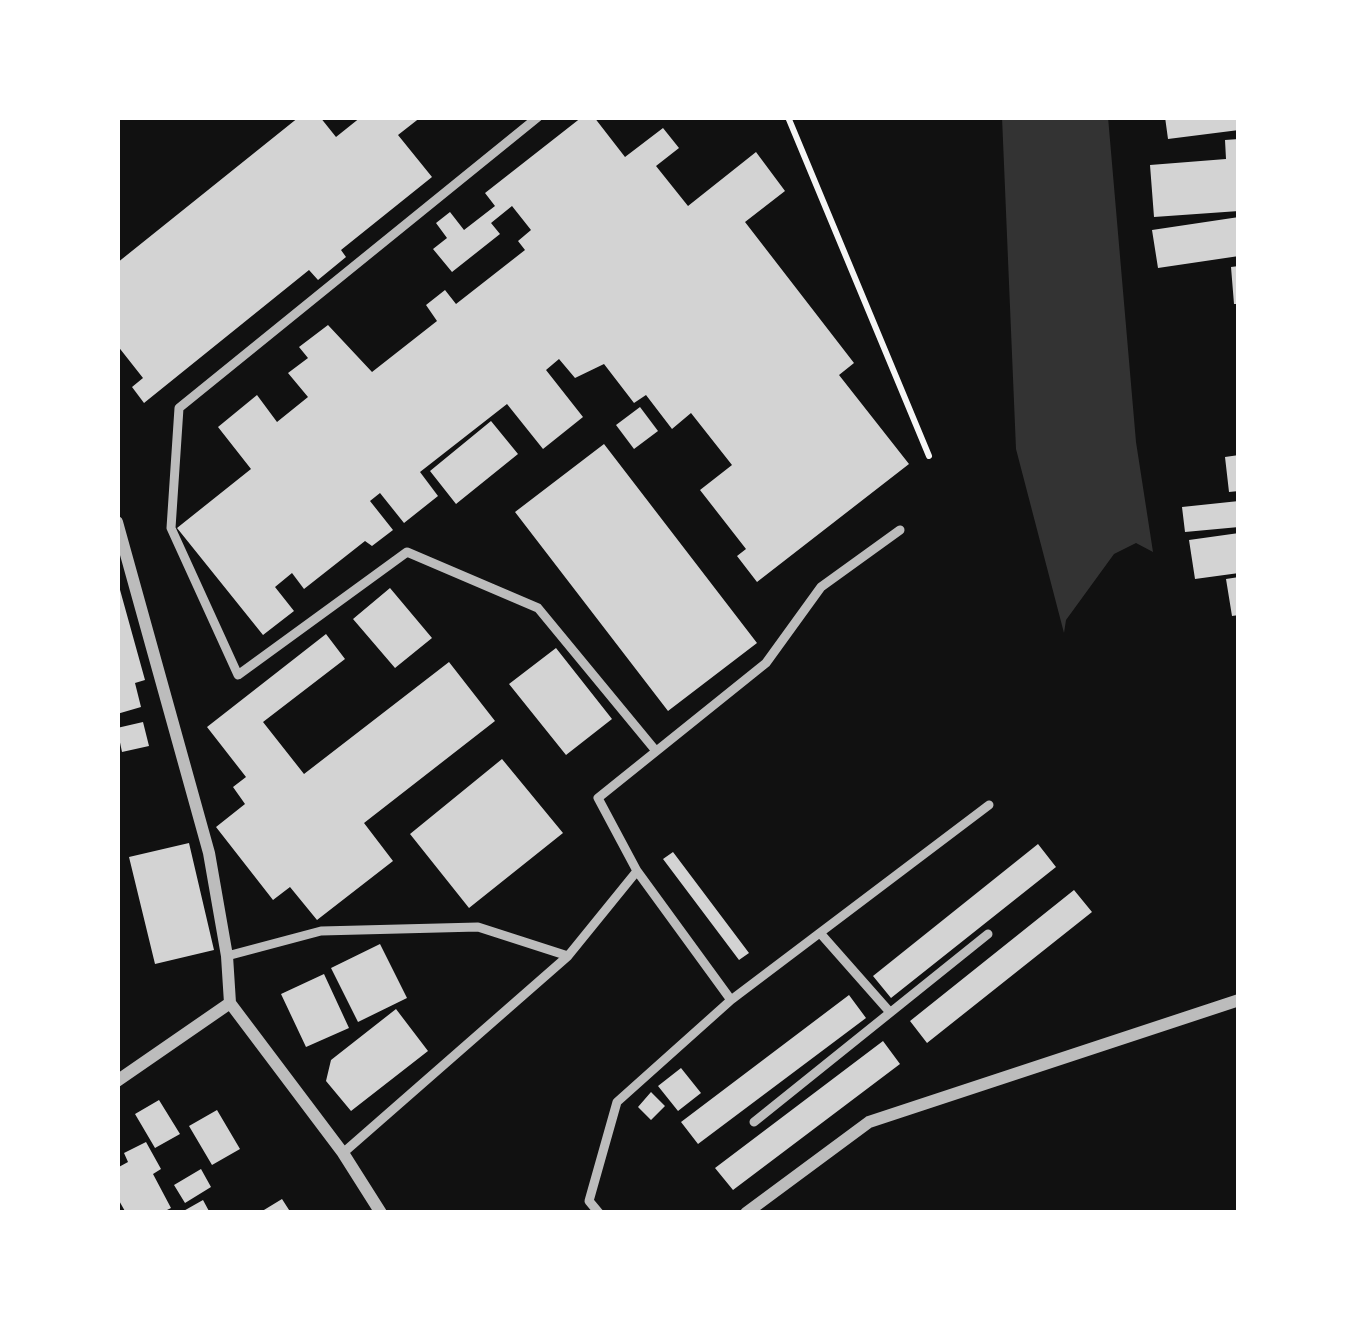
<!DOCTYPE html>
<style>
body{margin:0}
#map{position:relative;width:1356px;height:1330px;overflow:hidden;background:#111;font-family:Roboto,sans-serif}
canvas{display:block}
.frame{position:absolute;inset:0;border:120px solid #fff;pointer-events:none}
</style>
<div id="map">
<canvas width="1356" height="1330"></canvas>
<div class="frame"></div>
</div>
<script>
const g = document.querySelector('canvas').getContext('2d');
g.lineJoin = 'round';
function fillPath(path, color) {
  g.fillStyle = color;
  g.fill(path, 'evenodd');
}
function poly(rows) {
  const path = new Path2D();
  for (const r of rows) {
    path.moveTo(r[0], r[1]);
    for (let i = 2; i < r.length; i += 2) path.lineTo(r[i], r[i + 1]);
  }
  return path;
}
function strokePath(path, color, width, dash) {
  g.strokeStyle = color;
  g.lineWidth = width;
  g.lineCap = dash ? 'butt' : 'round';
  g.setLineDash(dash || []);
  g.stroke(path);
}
fillPath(poly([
 [1002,117,1108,117,1136,442,1153,552,1136,543,1114,554,1066,620,1064,633,1016,449]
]), '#333');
fillPath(poly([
 [299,117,320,117,336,137,361,117,421,117,398,135,432,177,341,250,346,257,318,280,309,270,144,403,132,387,143,378,117,345,117,263],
 [582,117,594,117,625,157,663,128,679,148,656,166,688,206,756,152,785,191,745,222,854,363,839,375,909,464,757,582,737,556,746,549,700,490,732,465,691,413,672,429,646,395,634,403,604,364,575,378,559,359,546,370,583,417,543,449,507,404,420,472,438,496,404,523,380,493,370,501,393,530,372,546,365,541,304,589,292,573,275,587,294,611,263,635,177,528,251,469,218,427,257,395,277,422,308,397,288,373,308,358,299,347,328,325,372,372,437,321,426,305,445,290,456,304,525,250,518,241,531,230,512,206,491,223,500,234,452,272,433,249,447,238,436,223,450,212,464,230,495,206,485,193],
 [1165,117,1239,117,1239,130,1168,139],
 [1239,139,1239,211,1154,217,1150,165,1226,159,1225,140],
 [1239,217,1239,256,1158,268,1152,230],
 [1239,266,1239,304,1234,304,1231,267],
 [640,407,658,431,634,449,616,425],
 [491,421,518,454,456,504,430,471],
 [604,444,757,643,668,711,515,512],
 [1239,455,1239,491,1229,492,1225,457],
 [1239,501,1239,527,1185,532,1182,507],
 [1239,533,1239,573,1195,579,1189,540],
 [1239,577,1239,615,1232,616,1226,579],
 [117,579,145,680,135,683,141,707,117,714],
 [390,588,432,638,395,668,353,619],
 [326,634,345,659,263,722,304,774,449,662,495,721,364,823,393,861,317,920,290,887,273,900,216,827,245,804,233,787,246,777,207,727],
 [556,648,612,719,566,755,509,684],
 [143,722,149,746,122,752,117,728],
 [502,759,563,833,469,908,410,834],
 [189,843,214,950,155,964,129,857],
 [1038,844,1056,867,891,998,873,976],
 [673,852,749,953,739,960,663,859],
 [1074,890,1092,912,927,1043,910,1021],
 [380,944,407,998,358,1022,331,968],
 [324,974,349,1028,306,1047,281,994],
 [849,995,866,1018,698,1144,681,1122],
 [396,1009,428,1051,351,1111,326,1081,331,1060],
 [883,1041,900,1064,733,1190,715,1168],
 [681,1068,701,1093,678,1111,658,1086],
 [651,1092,665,1106,651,1120,638,1107],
 [159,1100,180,1134,155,1148,135,1114],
 [217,1110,240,1149,212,1165,189,1126],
 [146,1142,161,1169,153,1174,171,1208,161,1213,126,1213,117,1197,117,1168,128,1162,124,1153],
 [201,1169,211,1187,185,1203,174,1185],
 [282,1199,291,1213,259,1213],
 [203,1200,210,1213,180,1213]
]), '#d3d3d3');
strokePath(poly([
 [788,117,929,456]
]), '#f5f5f5', 6);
strokePath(poly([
 [538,117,179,408,171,528,238,675,407,552,538,608,656,751],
 [637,871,598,798,766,663,821,587,900,530],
 [820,933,888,1010],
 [227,956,321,931,478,927,568,956],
 [731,1000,989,805],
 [754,1122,988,934],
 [343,1153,568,956,637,871,731,1000,617,1102,589,1201,599,1213]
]), '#bcbcbc', 9);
strokePath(poly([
 [117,522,209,853,227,956,230,1003,343,1153,381,1213],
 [117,1081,230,1003],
 [746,1213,869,1122,1239,1000]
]), '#bcbcbc', 12);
</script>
